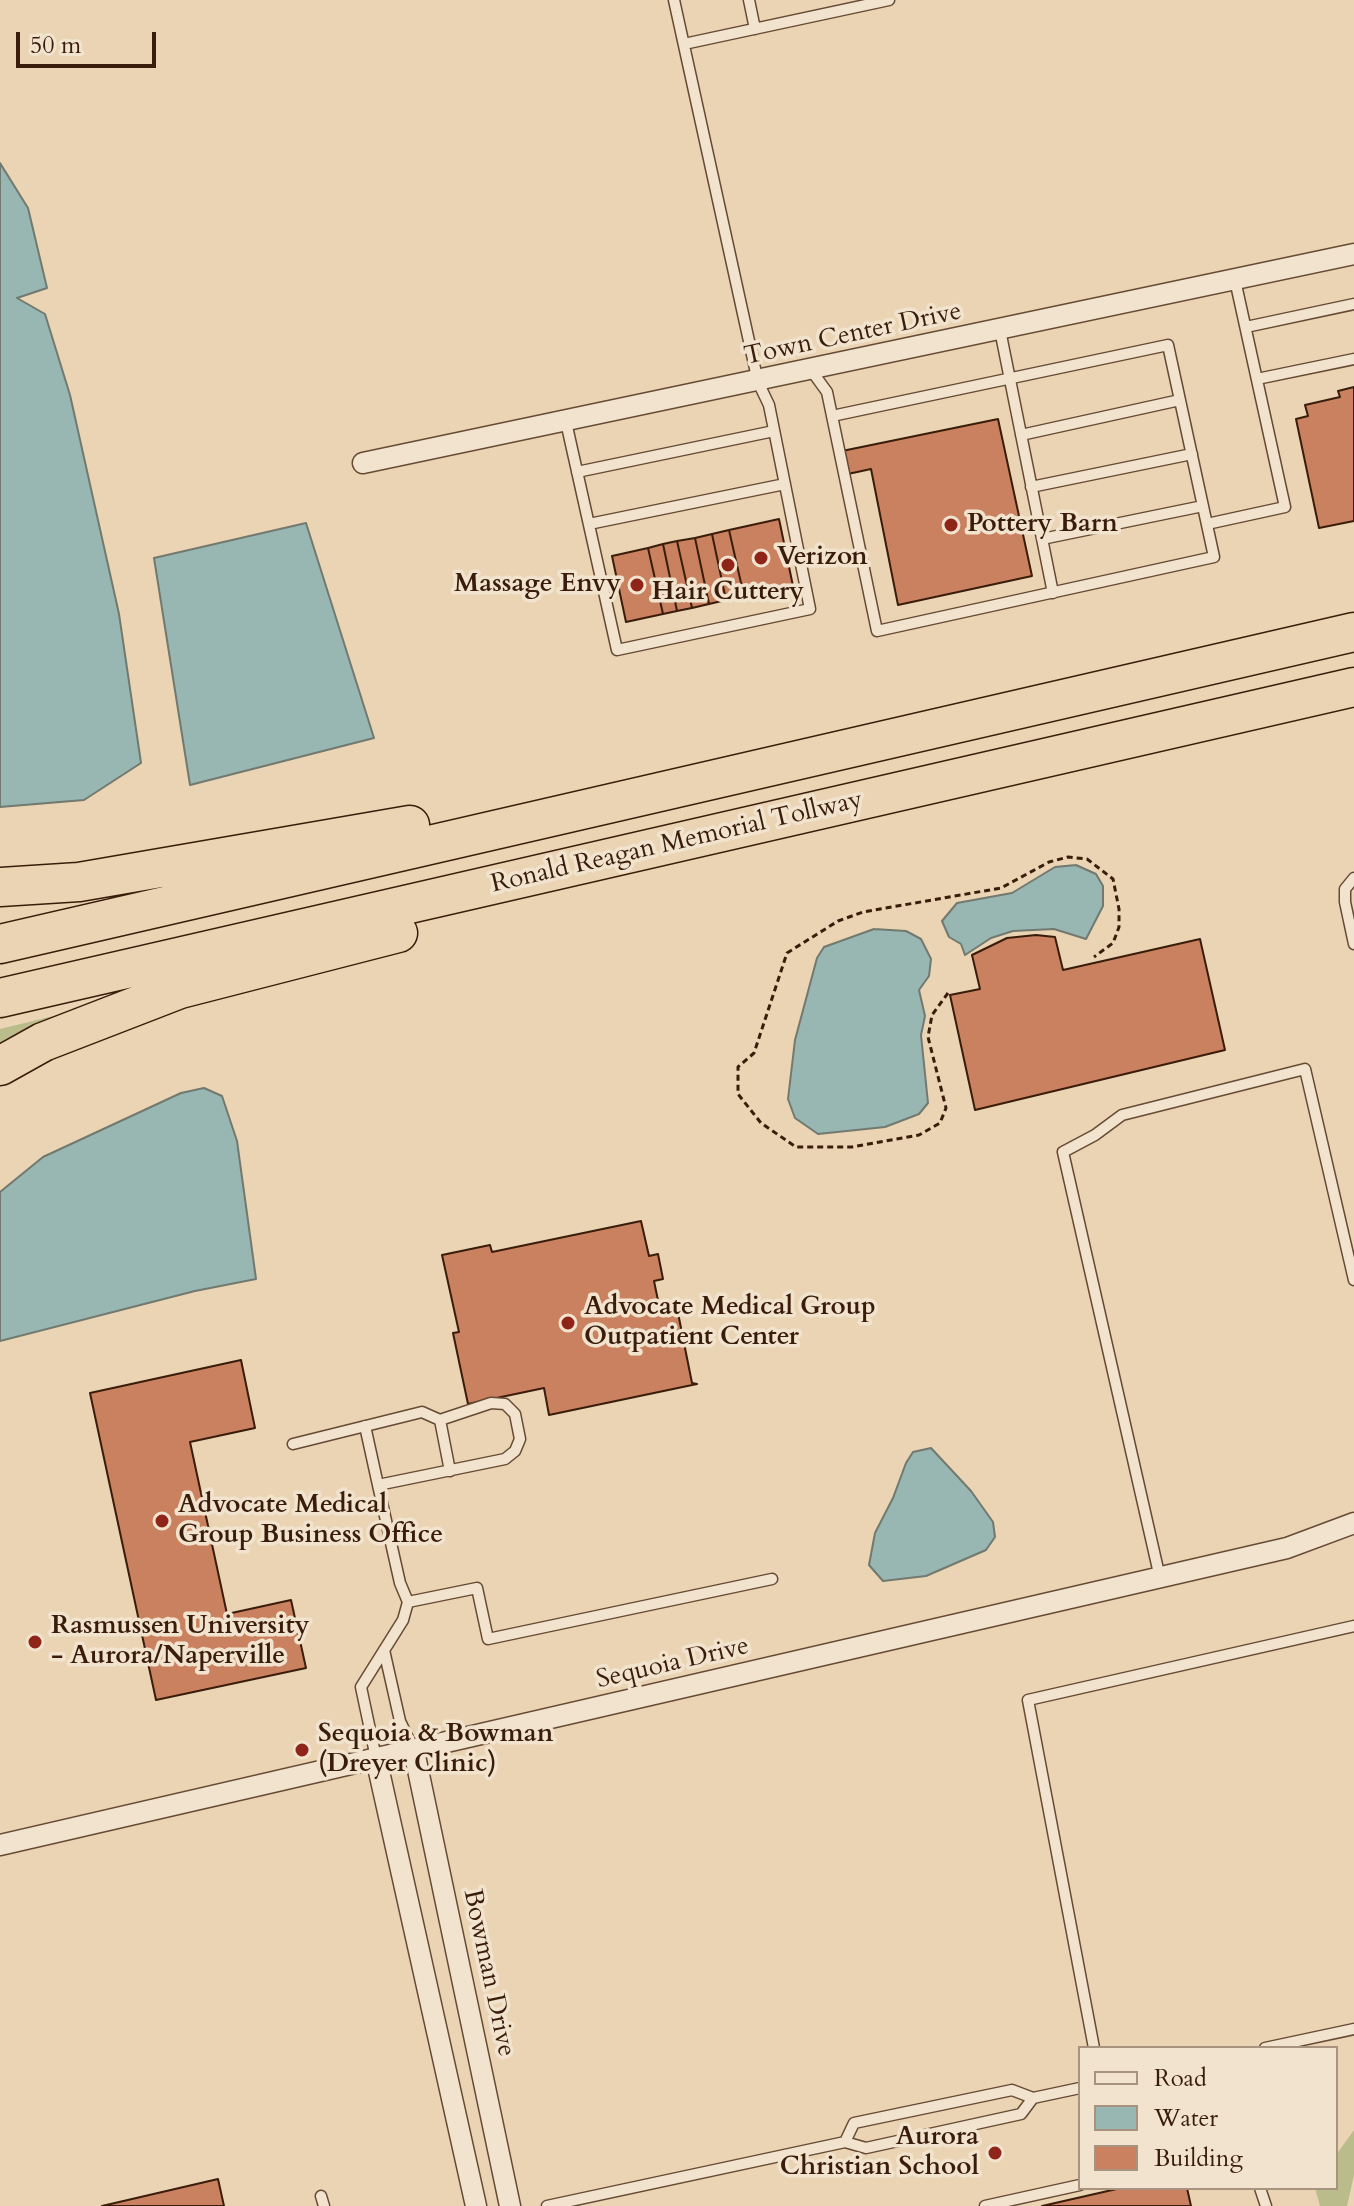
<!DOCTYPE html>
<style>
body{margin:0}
#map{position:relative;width:1354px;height:2206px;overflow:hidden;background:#ead4b4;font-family:Cardo,serif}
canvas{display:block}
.legend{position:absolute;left:1078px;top:2046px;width:260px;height:144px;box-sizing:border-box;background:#f1e3ce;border:2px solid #a89380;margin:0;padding:10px 14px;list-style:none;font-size:24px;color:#3a1c0a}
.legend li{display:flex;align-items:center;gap:16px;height:40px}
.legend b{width:40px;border:2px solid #a89380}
.scale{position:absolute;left:16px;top:32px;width:140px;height:36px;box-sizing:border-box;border:4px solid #3a1c0a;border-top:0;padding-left:10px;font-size:24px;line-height:28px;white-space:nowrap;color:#3a1c0a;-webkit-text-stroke:6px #f1e3ce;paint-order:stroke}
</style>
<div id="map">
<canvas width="1354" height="2206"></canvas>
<ul class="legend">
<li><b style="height:10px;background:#f1e3ce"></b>Road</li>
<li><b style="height:22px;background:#98b7b2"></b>Water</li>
<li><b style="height:22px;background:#c9815f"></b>Building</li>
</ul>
<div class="scale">50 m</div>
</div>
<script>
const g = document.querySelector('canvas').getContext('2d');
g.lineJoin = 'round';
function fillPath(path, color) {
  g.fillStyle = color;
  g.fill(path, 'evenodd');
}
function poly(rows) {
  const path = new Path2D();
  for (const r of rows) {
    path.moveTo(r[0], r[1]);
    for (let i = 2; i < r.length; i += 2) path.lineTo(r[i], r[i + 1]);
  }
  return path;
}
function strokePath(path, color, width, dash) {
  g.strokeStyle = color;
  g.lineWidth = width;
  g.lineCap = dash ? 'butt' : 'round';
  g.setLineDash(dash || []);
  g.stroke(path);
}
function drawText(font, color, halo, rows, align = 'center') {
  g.font = font + ' Cardo,serif';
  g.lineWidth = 7;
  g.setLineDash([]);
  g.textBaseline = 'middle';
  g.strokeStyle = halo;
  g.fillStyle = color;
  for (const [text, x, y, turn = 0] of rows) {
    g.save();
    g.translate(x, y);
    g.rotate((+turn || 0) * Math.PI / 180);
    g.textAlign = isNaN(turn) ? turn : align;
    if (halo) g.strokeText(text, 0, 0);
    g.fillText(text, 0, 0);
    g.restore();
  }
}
fillPath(poly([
 [78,1010,0,1051,0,1029],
 [1354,2130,1354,2175,1347,2206,1320,2206,1315,2188,1336,2188,1336,2155]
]), '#babc8b');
const water = poly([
 [0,163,28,208,47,288,17,298,45,314,70,395,119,614,141,763,84,800,0,807,0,163],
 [306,523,374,738,190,785,154,558,306,523],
 [1076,865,1096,874,1103,886,1103,906,1086,939,1054,929,1013,931,991,938,965,955,961,944,949,937,942,921,957,903,1012,893,1055,867,1076,865],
 [874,929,906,931,921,939,931,959,929,976,919,990,925,1016,921,1035,928,1103,919,1114,885,1127,818,1134,795,1118,788,1099,795,1040,817,958,824,947,874,929],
 [204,1088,222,1096,237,1141,256,1279,195,1291,0,1341,0,1192,43,1157,181,1093,204,1088],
 [931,1448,971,1491,993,1522,995,1537,986,1550,926,1576,883,1581,869,1565,875,1533,893,1498,906,1463,913,1452,931,1448]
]);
fillPath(water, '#98b7b2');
strokePath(water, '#72796f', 2);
const building = poly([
 [1354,387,1354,521,1319,528,1296,419,1308,416,1305,405,1340,397,1338,391,1354,387],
 [998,419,1032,576,898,605,871,469,848,474,842,451,998,419],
 [779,519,793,586,744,596,729,530,779,519],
 [729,530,744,596,726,600,712,534,729,530],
 [712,534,726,600,709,604,695,538,712,534],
 [695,538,709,604,692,608,677,541,695,538],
 [677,541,692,608,677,611,663,544,677,541],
 [663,544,677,611,663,614,648,548,663,544],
 [648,548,663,614,626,622,612,556,648,548],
 [1036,935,1055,937,1063,970,1200,939,1225,1050,975,1110,950,995,980,989,972,955,1007,938,1036,935],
 [641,1221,649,1256,658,1254,663,1279,654,1281,661,1315,681,1311,678,1313,692,1383,697,1384,549,1415,544,1388,468,1404,453,1333,459,1332,442,1255,490,1245,492,1252,641,1221],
 [241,1360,255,1428,190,1442,227,1614,291,1600,306,1668,156,1700,90,1393,241,1360],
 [218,2179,224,2206,102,2206,218,2179],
 [1121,2188,1187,2188,1191,2206,1042,2206,1121,2188]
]);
fillPath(building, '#c9815f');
strokePath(building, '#3a1c0a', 2);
const lane = poly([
 [749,0,755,29],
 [684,44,889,0],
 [1246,327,1354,304],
 [1000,330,1053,593],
 [811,370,827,392,877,631,1214,557,1168,345,832,416],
 [1257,379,1354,359],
 [566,422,617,650,810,609,769,405,758,382,674,0],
 [1021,435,1180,400],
 [577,472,774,431],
 [1031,487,1192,454],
 [589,524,785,484],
 [1207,524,1285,507,1235,280],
 [1042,539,1203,506],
 [1354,878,1345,889,1345,902,1354,944],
 [440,1420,450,1471],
 [365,1426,378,1485],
 [293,1444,422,1412,440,1420,491,1403,505,1404,515,1414,520,1439,515,1451,505,1459,378,1485,400,1583,408,1602],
 [1160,1578,1063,1152,1095,1135,1122,1115,1305,1069,1354,1280],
 [384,1650,400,1721,414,1751],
 [376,1758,361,1687,403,1620,408,1602,477,1588,488,1639,772,1579],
 [1094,2048,1028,1700,1354,1626],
 [1265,2048,1354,2029],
 [845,2142,854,2123,1012,2090,1033,2098,1080,2088],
 [1260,2188,1266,2206],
 [321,2196,324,2206],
 [547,2206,845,2142,866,2148,1021,2114,1033,2098],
 [985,2206,1080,2185]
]);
const street = poly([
 [363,463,1354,254],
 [414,1751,510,2206],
 [376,1758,476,2206],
 [0,1845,1287,1548,1354,1523]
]);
const highway = poly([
 [0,887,79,882,410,825],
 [0,944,1354,632],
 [0,998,1354,687],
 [0,1066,43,1042,180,989,398,933]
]);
strokePath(lane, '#664a34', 13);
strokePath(street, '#664a34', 23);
strokePath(highway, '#3a1c0a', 41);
strokePath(poly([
 [948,993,932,1015,928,1037,946,1108,940,1123,919,1135,852,1147,796,1147,761,1123,738,1094,738,1067,754,1053,787,953,838,921,863,912,1001,888,1049,862,1068,857,1087,859,1113,879,1119,909,1119,927,1113,943,1094,957]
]), '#3a1c0a', 3, [6, 4]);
strokePath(lane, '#f1e3ce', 10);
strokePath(street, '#f1e3ce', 20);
strokePath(highway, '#ead4b4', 38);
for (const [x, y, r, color] of [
 [951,525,8,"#8f2418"],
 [761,558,8,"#8f2418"],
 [728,565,8,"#8f2418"],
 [637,585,8,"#8f2418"],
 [568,1323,8,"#8f2418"],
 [162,1521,8,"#8f2418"],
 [35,1642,8,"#8f2418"],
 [302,1750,8,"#8f2418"],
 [995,2153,8,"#8f2418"]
]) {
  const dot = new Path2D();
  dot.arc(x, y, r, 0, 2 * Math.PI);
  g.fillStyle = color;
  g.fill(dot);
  strokePath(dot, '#f1e3ce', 3);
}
drawText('26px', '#3a1c0a', '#f1e3ce', [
 ["Town Center Drive",853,335,-12],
 ["Ronald Reagan Memorial Tollway",677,843,-13],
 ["Sequoia Drive",673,1664,-13],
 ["Bowman Drive",488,1973,78]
]);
drawText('bold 26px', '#3a1c0a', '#f1e3ce', [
 ["Pottery Barn",967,525],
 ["Verizon",777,558],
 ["Massage Envy",621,585,"right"],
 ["Hair Cuttery",728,593,"center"],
 ["Advocate Medical Group",584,1308],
 ["Outpatient Center",584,1338],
 ["Advocate Medical",178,1506],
 ["Group Business Office",178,1536],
 ["Rasmussen University",51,1627],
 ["- Aurora/Naperville",51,1657],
 ["Sequoia & Bowman",318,1735],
 ["(Dreyer Clinic)",318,1765],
 ["Aurora",979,2138,"right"],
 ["Christian School",979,2168,"right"]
], 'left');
</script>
